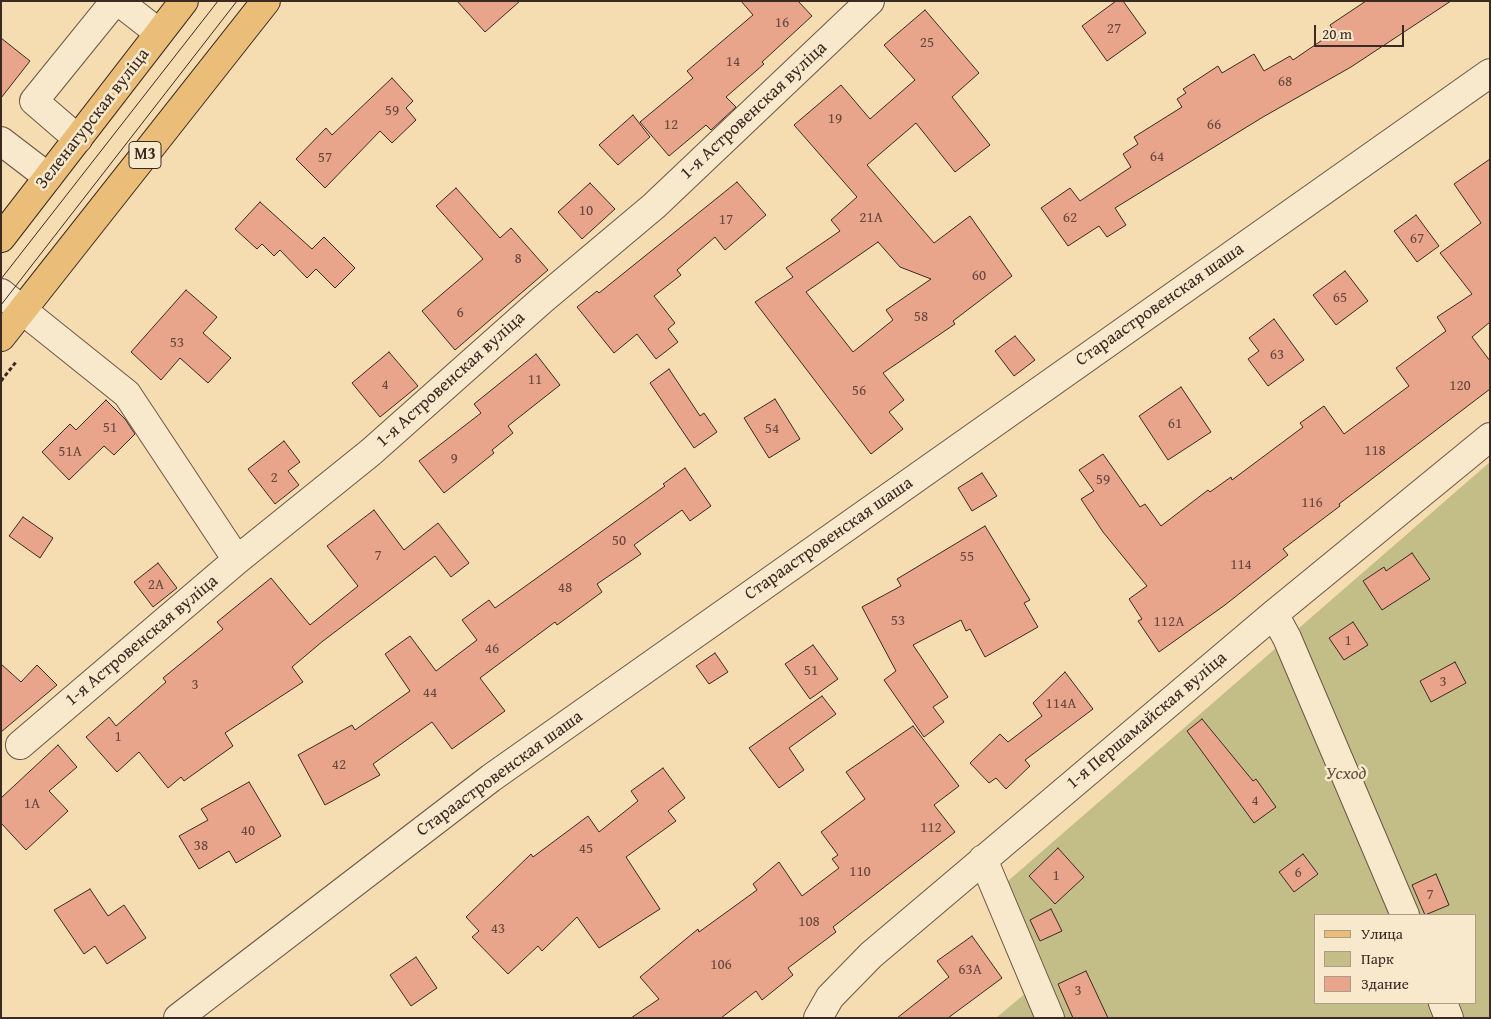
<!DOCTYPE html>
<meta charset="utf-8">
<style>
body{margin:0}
#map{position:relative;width:1491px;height:1019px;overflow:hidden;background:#f5dcb1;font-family:"Gentium Book Plus",serif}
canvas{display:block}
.frame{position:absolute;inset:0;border:2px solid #3b2a22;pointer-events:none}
.legend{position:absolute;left:1314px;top:914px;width:162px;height:90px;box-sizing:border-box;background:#f8e8cc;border:1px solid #ac9c88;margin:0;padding:6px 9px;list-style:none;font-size:15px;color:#3b2a22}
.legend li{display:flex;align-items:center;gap:10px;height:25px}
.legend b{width:25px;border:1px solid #ac9c88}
.scale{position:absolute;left:1314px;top:25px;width:90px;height:22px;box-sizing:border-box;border:2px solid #3b2a22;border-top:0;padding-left:6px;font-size:15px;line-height:18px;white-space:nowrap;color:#3b2a22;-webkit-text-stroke:4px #f8e8cc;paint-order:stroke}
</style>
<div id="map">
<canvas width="1491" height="1019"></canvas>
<div class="frame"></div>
<ul class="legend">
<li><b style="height:6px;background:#eabe78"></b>Улица</li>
<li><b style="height:14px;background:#c3be87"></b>Парк</li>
<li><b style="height:14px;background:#e9a48c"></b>Здание</li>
</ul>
<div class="scale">20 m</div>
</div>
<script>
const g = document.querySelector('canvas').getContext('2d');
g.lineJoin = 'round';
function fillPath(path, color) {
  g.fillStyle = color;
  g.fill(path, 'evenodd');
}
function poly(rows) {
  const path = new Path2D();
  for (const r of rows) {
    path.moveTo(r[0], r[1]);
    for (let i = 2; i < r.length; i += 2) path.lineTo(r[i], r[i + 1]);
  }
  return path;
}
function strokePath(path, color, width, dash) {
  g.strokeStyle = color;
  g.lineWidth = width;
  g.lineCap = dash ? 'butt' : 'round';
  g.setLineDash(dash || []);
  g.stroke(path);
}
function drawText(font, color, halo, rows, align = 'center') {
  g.font = font + ' "Gentium Book Plus",serif';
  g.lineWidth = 5;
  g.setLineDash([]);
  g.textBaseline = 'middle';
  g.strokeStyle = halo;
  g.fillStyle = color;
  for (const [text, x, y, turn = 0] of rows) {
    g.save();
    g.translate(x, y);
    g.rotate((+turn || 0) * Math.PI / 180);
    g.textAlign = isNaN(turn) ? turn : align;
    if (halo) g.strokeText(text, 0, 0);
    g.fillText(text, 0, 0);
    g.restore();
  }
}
fillPath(poly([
 [1490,462,1490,1018,996,1018,1033,987,993,894],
 [1315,915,1475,915,1475,1003,1315,1003]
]), '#c3be87');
const building = poly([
 [457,1,520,1,485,32,457,1],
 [741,1,798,1,812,16,762,62,764,64,726,97,736,107,711,130,706,125,669,156,640,122,693,78,687,71,753,15,741,1],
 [1116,1,1123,1,1146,33,1107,61,1082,26,1116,1],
 [1366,1,1451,1,1351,67,1263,117,1115,208,1126,225,1107,237,1099,226,1068,246,1041,208,1070,188,1080,201,1131,167,1123,154,1138,144,1134,137,1182,107,1177,99,1186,93,1183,89,1218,66,1222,73,1254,54,1264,71,1290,56,1293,60,1334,32,1330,25,1366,1],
 [925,10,979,73,952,97,990,145,955,172,916,123,867,165,934,243,970,216,1012,276,953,321,955,324,883,373,904,400,889,412,903,429,871,454,755,302,793,277,786,268,840,231,831,220,857,197,794,125,841,85,870,119,915,80,884,45,925,10],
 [878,242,900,267,931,279,886,310,893,320,853,352,806,292,878,242],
 [1,38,30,61,1,98,1,38],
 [392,78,413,101,406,108,416,120,392,143,380,131,325,188,296,159,326,128,332,135,392,78],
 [633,115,650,137,618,165,599,145,633,115],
 [1490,159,1490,322,1472,337,1490,361,1490,389,1339,504,1340,506,1283,549,1288,555,1225,605,1159,652,1138,621,1142,619,1129,599,1147,586,1103,532,1081,499,1094,491,1079,470,1103,454,1140,507,1145,504,1161,526,1208,490,1210,492,1231,477,1232,480,1303,427,1300,423,1324,406,1344,434,1409,386,1396,368,1446,331,1437,317,1472,294,1440,253,1481,223,1454,184,1490,159],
 [737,182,766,215,725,250,715,237,677,270,681,275,654,296,675,323,668,329,678,342,656,359,637,334,614,353,577,307,597,291,599,293,737,182],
 [590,183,615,209,582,239,558,212,590,183],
 [456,188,500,238,511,228,548,270,455,350,422,311,483,259,436,206,456,188],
 [260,202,312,249,324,237,355,268,335,288,316,269,307,278,280,250,274,256,262,244,257,249,235,229,260,202],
 [1416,215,1439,246,1417,262,1394,231,1416,215],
 [1345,271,1368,301,1336,325,1313,295,1345,271],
 [186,290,217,317,203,333,231,358,208,383,180,358,161,380,131,352,186,290],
 [1274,319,1304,360,1268,386,1248,359,1259,351,1249,338,1274,319],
 [1015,336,1035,360,1014,376,995,351,1015,336],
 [389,352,418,386,380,417,352,383,389,352],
 [536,354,560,385,508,426,513,433,492,450,494,453,444,493,419,461,481,413,474,404,536,354],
 [669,369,700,416,704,413,717,432,694,448,650,383,669,369],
 [1181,387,1211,432,1168,460,1139,416,1181,387],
 [775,399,800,439,769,458,744,418,775,399],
 [106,400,125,419,135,434,114,455,104,446,69,480,42,452,70,424,76,430,106,400],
 [284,441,300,462,288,471,299,485,275,504,248,469,284,441],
 [685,468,711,506,690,521,682,510,634,545,641,554,597,584,602,592,557,625,555,622,480,678,505,711,452,749,432,722,373,764,380,775,325,805,298,755,352,725,355,730,410,691,385,654,410,636,436,671,477,640,462,620,489,600,495,608,665,486,663,484,685,468],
 [982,473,997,496,972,511,958,488,982,473],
 [374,510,404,550,438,523,469,563,451,577,435,556,323,641,292,667,303,682,225,733,233,746,184,781,181,777,168,788,139,752,117,772,86,737,109,717,116,726,166,682,163,678,223,629,217,622,271,578,310,625,358,586,327,546,374,510],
 [23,517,53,538,40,558,9,536,23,517],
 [985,526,1030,600,1024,603,1038,627,985,657,970,629,966,631,961,620,913,645,948,697,933,707,944,722,924,737,884,680,896,671,862,607,901,586,897,579,985,526],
 [1412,553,1430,579,1382,610,1363,581,1384,567,1386,571,1412,553],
 [158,563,177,588,153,607,134,582,158,563],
 [1353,622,1368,645,1344,660,1329,638,1353,622],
 [813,645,838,679,810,699,785,664,813,645],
 [715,653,728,672,709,684,696,666,715,653],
 [1455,662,1466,683,1431,702,1420,681,1455,662],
 [1,664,21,682,37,665,57,685,1,732,1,664],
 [1065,672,1093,709,1025,760,1030,766,1006,789,996,778,989,783,970,763,1000,734,1008,742,1042,716,1033,703,1065,672],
 [822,696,836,714,789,748,804,770,779,788,749,748,822,696],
 [1202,719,1253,781,1256,779,1276,807,1254,823,1187,731,1202,719],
 [913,726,959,786,934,805,955,832,833,927,836,932,788,968,793,975,762,1000,756,991,721,1018,631,1018,659,999,640,977,698,929,699,932,757,890,753,884,779,862,802,896,839,868,832,859,838,855,821,832,865,799,846,772,913,726],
 [58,745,77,767,49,791,68,811,26,850,1,823,1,798,58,745],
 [663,768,685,798,668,811,676,821,626,857,660,909,599,948,577,917,542,951,538,946,508,974,472,937,479,931,466,917,531,854,533,857,588,816,599,832,638,801,631,791,663,768],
 [249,782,281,836,236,863,229,851,199,869,179,836,208,820,201,809,249,782],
 [1058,848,1084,877,1055,904,1029,876,1058,848],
 [1303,854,1318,874,1294,892,1279,872,1303,854],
 [1436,874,1449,905,1425,915,1412,885,1436,874],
 [90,889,108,916,124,905,146,938,107,964,95,946,84,954,54,910,90,889],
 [1051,909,1062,931,1040,941,1030,920,1051,909],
 [972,936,1002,978,948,1018,897,1018,949,977,937,961,972,936],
 [416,957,437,988,411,1006,390,975,416,957],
 [1086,971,1108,1018,1073,1018,1058,984,1086,971]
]);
fillPath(building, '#e9a48c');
strokePath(building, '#3b2a22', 1);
const minor = poly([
 [118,1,159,33],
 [78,139,34,101,115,1],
 [1,141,48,177],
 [1,293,127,394,237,560],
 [1274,614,1287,638,1405,915],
 [20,745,237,560,371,452,542,300,654,206,870,1],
 [983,859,1050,1018],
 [1443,1003,1449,1018],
 [178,1018,491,778,1490,73],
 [818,1018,830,997,871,955,1274,614,1490,437]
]);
const major = poly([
 [1,238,184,1],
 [1,337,266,1]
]);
strokePath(minor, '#6a5646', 30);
strokePath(major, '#3b2a22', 30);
strokePath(poly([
 [1,381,16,362]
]), '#3b2a22', 3, [4, 2.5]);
strokePath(minor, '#f8e8cc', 28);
strokePath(major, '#eabe78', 28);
strokePath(poly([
 [1,279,218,1],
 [1,305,237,1]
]), '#3b2a22', 1);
drawText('15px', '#66483c', null, [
 ["16",782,23],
 ["27",1114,29],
 ["25",927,43],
 ["14",733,62],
 ["68",1285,82],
 ["59",392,111],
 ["19",835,119],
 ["12",671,125],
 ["66",1214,125],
 ["64",1157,157],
 ["57",325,158],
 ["10",586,211],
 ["21А",871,218],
 ["62",1070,218],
 ["17",726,220],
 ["67",1417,239],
 ["8",518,259],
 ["60",979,276],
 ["65",1340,298],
 ["6",460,313],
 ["58",921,317],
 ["53",177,343],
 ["63",1277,355],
 ["11",535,380],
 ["4",385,385],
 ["120",1460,386],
 ["56",859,391],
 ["61",1175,424],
 ["51",110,428],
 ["54",772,429],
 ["118",1375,451],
 ["51А",70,452],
 ["9",454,459],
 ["2",274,478],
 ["59",1103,480],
 ["116",1312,503],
 ["50",619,541],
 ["7",378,556],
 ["55",967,557],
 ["114",1241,565],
 ["2А",156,585],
 ["48",565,588],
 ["53",898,621],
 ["112А",1169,622],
 ["1",1348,641],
 ["46",492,649],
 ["51",811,671],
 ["3",1443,682],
 ["3",195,685],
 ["44",430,693],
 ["114А",1061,704],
 ["1",118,737],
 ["42",339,765],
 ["4",1255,801],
 ["1А",32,804],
 ["112",931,828],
 ["40",248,831],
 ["38",201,846],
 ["45",586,849],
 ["110",860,872],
 ["6",1298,873],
 ["1",1056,876],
 ["7",1430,895],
 ["108",809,922],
 ["43",498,929],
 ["106",721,965],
 ["63А",970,970],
 ["3",1078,991]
]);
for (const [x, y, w] of [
 [145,155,32]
]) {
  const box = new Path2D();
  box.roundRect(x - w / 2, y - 13.5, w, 27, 4);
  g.fillStyle = '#f8e8cc';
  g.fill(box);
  strokePath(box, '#3b2a22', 1);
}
drawText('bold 16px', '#3b2a22', null, [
 ["М3",145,155]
]);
drawText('18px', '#3b2a22', '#f8e8cc', [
 ["1-я Астровенская вуліца",754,111,-43],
 ["Зеленагурская вуліца",93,119,-52],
 ["Стараастровенская шаша",1160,305,-35],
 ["1-я Астровенская вуліца",451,380,-42],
 ["Стараастровенская шаша",829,539,-35],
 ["1-я Астровенская вуліца",142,641,-40],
 ["1-я Першамайская вуліца",1147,721,-40],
 ["Стараастровенская шаша",500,774,-36]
]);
drawText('italic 18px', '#5d4f3b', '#f8e8cc', [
 ["Усход",1346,774]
]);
</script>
